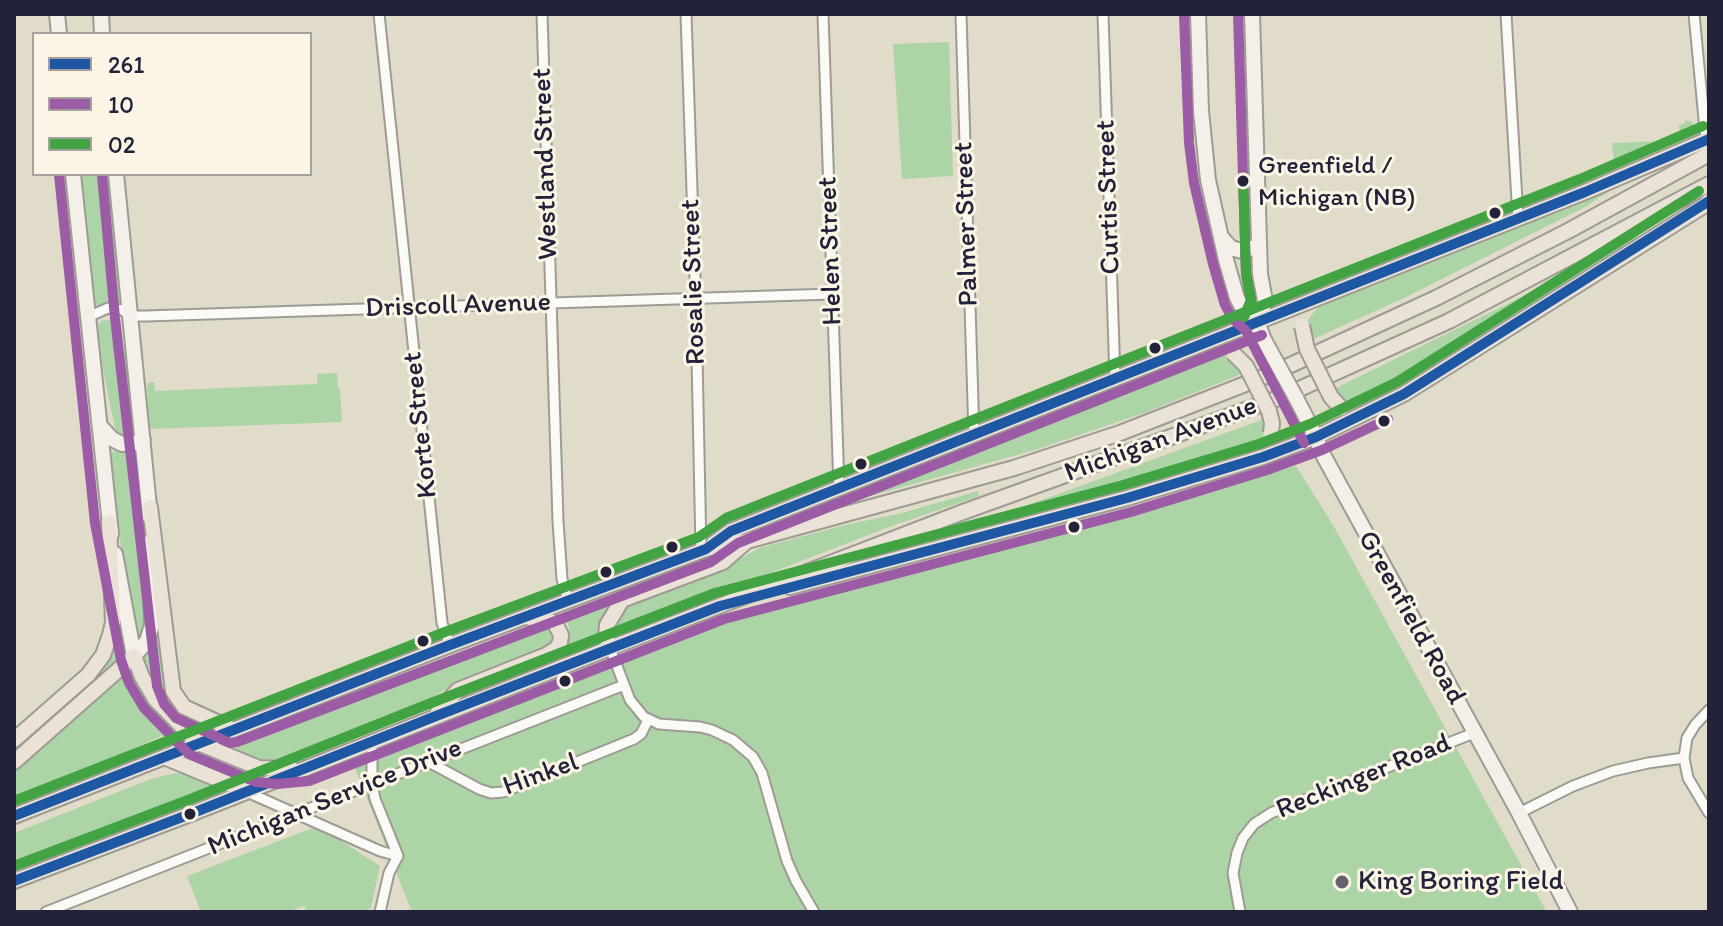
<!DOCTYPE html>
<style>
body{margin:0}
#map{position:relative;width:1723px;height:926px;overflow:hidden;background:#e0dcc9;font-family:Itim,sans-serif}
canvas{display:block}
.frame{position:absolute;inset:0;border:16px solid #22223b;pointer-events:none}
.legend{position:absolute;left:32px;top:32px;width:280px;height:144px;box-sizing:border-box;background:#fcf5e5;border:2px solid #a5a1a1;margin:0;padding:10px 14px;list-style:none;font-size:24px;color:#22223b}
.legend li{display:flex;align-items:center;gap:16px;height:40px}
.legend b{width:40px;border:2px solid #a5a1a1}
</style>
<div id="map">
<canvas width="1723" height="926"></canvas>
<div class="frame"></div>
<ul class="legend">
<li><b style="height:10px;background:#1e57a3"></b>261</li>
<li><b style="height:10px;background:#9b5ba5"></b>10</li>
<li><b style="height:10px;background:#42a342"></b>02</li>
</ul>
</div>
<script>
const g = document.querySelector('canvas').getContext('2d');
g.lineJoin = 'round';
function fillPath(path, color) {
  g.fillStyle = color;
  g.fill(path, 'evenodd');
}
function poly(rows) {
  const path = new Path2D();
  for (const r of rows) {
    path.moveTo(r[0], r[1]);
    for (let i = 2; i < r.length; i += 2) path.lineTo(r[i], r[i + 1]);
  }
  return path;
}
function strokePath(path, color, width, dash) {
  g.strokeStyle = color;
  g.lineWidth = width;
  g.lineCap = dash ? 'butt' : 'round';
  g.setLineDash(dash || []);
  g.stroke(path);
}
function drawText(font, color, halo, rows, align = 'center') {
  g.font = font + ' Itim,sans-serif';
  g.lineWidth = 6;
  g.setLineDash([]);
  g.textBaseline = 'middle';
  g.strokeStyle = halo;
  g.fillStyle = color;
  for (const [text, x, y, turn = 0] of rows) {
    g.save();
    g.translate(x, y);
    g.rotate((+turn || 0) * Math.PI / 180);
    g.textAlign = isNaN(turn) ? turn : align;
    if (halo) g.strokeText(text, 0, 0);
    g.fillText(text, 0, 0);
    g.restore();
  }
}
fillPath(poly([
 [949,42,953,176,902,179,893,44],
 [1685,120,1692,122,1694,134,1605,168,1614,163,1612,143,1664,141,1680,139,1679,125,1685,123],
 [82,174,112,174,124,303,121,307,112,303,97,305,95,303],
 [1611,190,1587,206,1404,298,1309,341,1307,324,1309,318,1319,306,1327,301],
 [1637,236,1638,238,1488,332,1409,381,1366,404,1353,405,1344,401,1334,389,1552,282],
 [104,320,113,321,119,326,122,339,135,403,137,431,131,437,125,437,118,434,115,428,103,370,98,329,99,323],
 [1217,352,1230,356,1244,373,1144,413,1038,449,792,518,790,515,1172,365,1204,354],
 [337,373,338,388,340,389,342,422,149,429,147,385,150,382,154,382,155,391,317,384,317,374],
 [1264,419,1263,437,1260,443,1244,453,935,539],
 [114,451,123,453,138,451,142,479,148,621,142,641,135,641,118,527,111,468,112,453],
 [1296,466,1333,525,1547,912,412,912,355,768,738,619],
 [978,491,979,496,889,527,654,618,613,629,617,617,630,602,731,564,759,548,845,525,902,513],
 [113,561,129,652,14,755,14,744,107,656],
 [612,599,614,599,604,614,598,634,568,645,569,627,564,617],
 [156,615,166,677,198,721,190,725,170,710,144,670,140,655],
 [542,627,548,627,553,632,554,636,554,640,548,648,452,686,416,706,278,759,258,759,233,749],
 [130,663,177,729,102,763,14,800,14,766],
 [178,773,190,775,220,788,14,869,14,833,151,779,166,775],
 [318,826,380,866,371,908,362,912,307,912,304,906,287,912,201,912,187,876]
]), '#add4a6');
const street = poly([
 [379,14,442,623,450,645],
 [542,14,558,521,562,579,568,600],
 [686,14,696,308,701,551],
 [823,14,839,488],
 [961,14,974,435],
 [1103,14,1115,379],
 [1506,14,1518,218],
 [1694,14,1706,140],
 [88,317,108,308,123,310,129,316,146,316,832,294],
 [610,648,630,700,644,717,659,724,700,727,712,730,733,740,753,757,762,773,787,861,796,881,814,912],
 [1709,710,1695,725,1687,738,1684,758,1688,778,1709,813],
 [372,741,372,783,375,799,398,856],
 [427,761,479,789,491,793,503,792,634,739,641,734,648,720],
 [247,792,380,851,398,856],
 [1519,813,1573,786,1613,771,1648,763,1684,758],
 [46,912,624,685],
 [380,912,389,873,398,856],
 [1240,912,1233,873,1237,853,1243,838,1254,824,1271,813,1474,733]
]);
const secondary = poly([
 [57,14,59,34],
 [101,14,102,34],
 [1198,14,1201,111,1208,180,1226,260,1237,298,1243,309,1257,322,1264,340],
 [1252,14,1260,274,1265,301,1257,322],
 [73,174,111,534],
 [116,174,150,517],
 [1221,237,1231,248,1242,251,1259,246],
 [1296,398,1316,437,1321,451,1519,813,1570,912],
 [100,426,112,439,122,444,135,443,143,440],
 [115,554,134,656],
 [134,656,147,641,152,625,150,542]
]);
const primary = poly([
 [150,507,173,691,184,707,232,729],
 [713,544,731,531,1585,192,1709,139],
 [790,587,1127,498,1263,457,1316,437,1404,394,1705,205,1709,201],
 [610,648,606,636,607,625,622,600,723,562,747,541],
 [438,712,458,690,546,655,556,649,560,643,561,635,555,623,540,617,530,618],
 [14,740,88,675,103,655,110,635,113,622,109,522],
 [164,757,246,791],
 [14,762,134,656,142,677,155,699,198,743,259,768,292,769],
 [14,816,450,645,706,549,747,541,1014,468,1120,433,1271,374,1436,298,1568,231,1709,154],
 [14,881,193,813,610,648,963,512,1284,396,1449,321,1709,184]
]);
strokePath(street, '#9d9b94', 13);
strokePath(secondary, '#9d9b94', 18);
strokePath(primary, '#9d9b94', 18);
strokePath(street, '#fafaf7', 9);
strokePath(secondary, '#f4f0e9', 14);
strokePath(primary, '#eae2d7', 14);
const secondaryBridge = poly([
 [1264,340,1296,398]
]);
const primaryBridge = poly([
 [1302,326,1307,349,1331,397,1341,408],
 [1233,353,1246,366,1269,411,1272,423,1271,433]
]);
strokePath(secondaryBridge, '#9d9b94', 18, []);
strokePath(primaryBridge, '#9d9b94', 18, []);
strokePath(secondaryBridge, '#f4f0e9', 14);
strokePath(primaryBridge, '#eae2d7', 14);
strokePath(poly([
 [14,816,450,645,706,549,731,531,1585,192,1709,139],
 [14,881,193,813,436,716,720,606,1127,498,1263,457,1316,437,1404,394,1709,201]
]), '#1e57a3', 10);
strokePath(poly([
 [1238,14,1246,274,1251,300,1245,315],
 [1184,15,1189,143,1194,183,1213,264,1225,305,1232,318,1246,331,1304,443],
 [59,175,95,523,121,660,129,683,144,708,189,754,256,782,277,784,309,781,724,619,1131,512,1267,470,1322,450,1388,419],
 [102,175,115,318,157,686,164,704,176,718,230,743,237,742,711,562,738,543,1262,335]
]), '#9b5ba5', 10);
strokePath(poly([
 [1243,177,1246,274,1251,300,1244,317],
 [14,801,445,632,699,537,726,518,1580,179,1703,126],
 [14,866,188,800,431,703,715,593,1123,485,1259,444,1310,424,1397,382,1699,191]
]), '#42a342', 10);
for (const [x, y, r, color] of [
 [1243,181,7,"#22223b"],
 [1495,213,7,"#22223b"],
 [1155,348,7,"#22223b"],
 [1384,421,7,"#22223b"],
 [861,464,7,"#22223b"],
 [1074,527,7,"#22223b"],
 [672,547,7,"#22223b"],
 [606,572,7,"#22223b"],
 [423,641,7,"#22223b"],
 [565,681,7,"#22223b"],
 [190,814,7,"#22223b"],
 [1342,882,8,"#64636d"]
]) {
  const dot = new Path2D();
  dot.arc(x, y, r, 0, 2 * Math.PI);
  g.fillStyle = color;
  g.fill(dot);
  strokePath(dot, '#fcf5e5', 3);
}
drawText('26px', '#22223b', '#fcf5e5', [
 ["Greenfield /",1258,166],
 ["Michigan (NB)",1258,198]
], 'left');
drawText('28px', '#22223b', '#fcf5e5', [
 ["Westland Street",546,164,-92],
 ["Curtis Street",1109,197,-92],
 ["Palmer Street",967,224,-92],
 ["Helen Street",831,251,-92],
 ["Rosalie Street",694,282,-92],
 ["Driscoll Avenue",458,306,-2],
 ["Korte Street",421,425,-96],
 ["Michigan Avenue",1161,440,-20],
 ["Greenfield Road",1411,618,61],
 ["Hinkel",541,775,-20],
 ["Reckinger Road",1364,777,-22],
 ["Michigan Service Drive",335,798,-22]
]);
drawText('28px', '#22223b', '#fcf5e5', [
 ["King Boring Field",1358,882]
], 'left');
</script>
